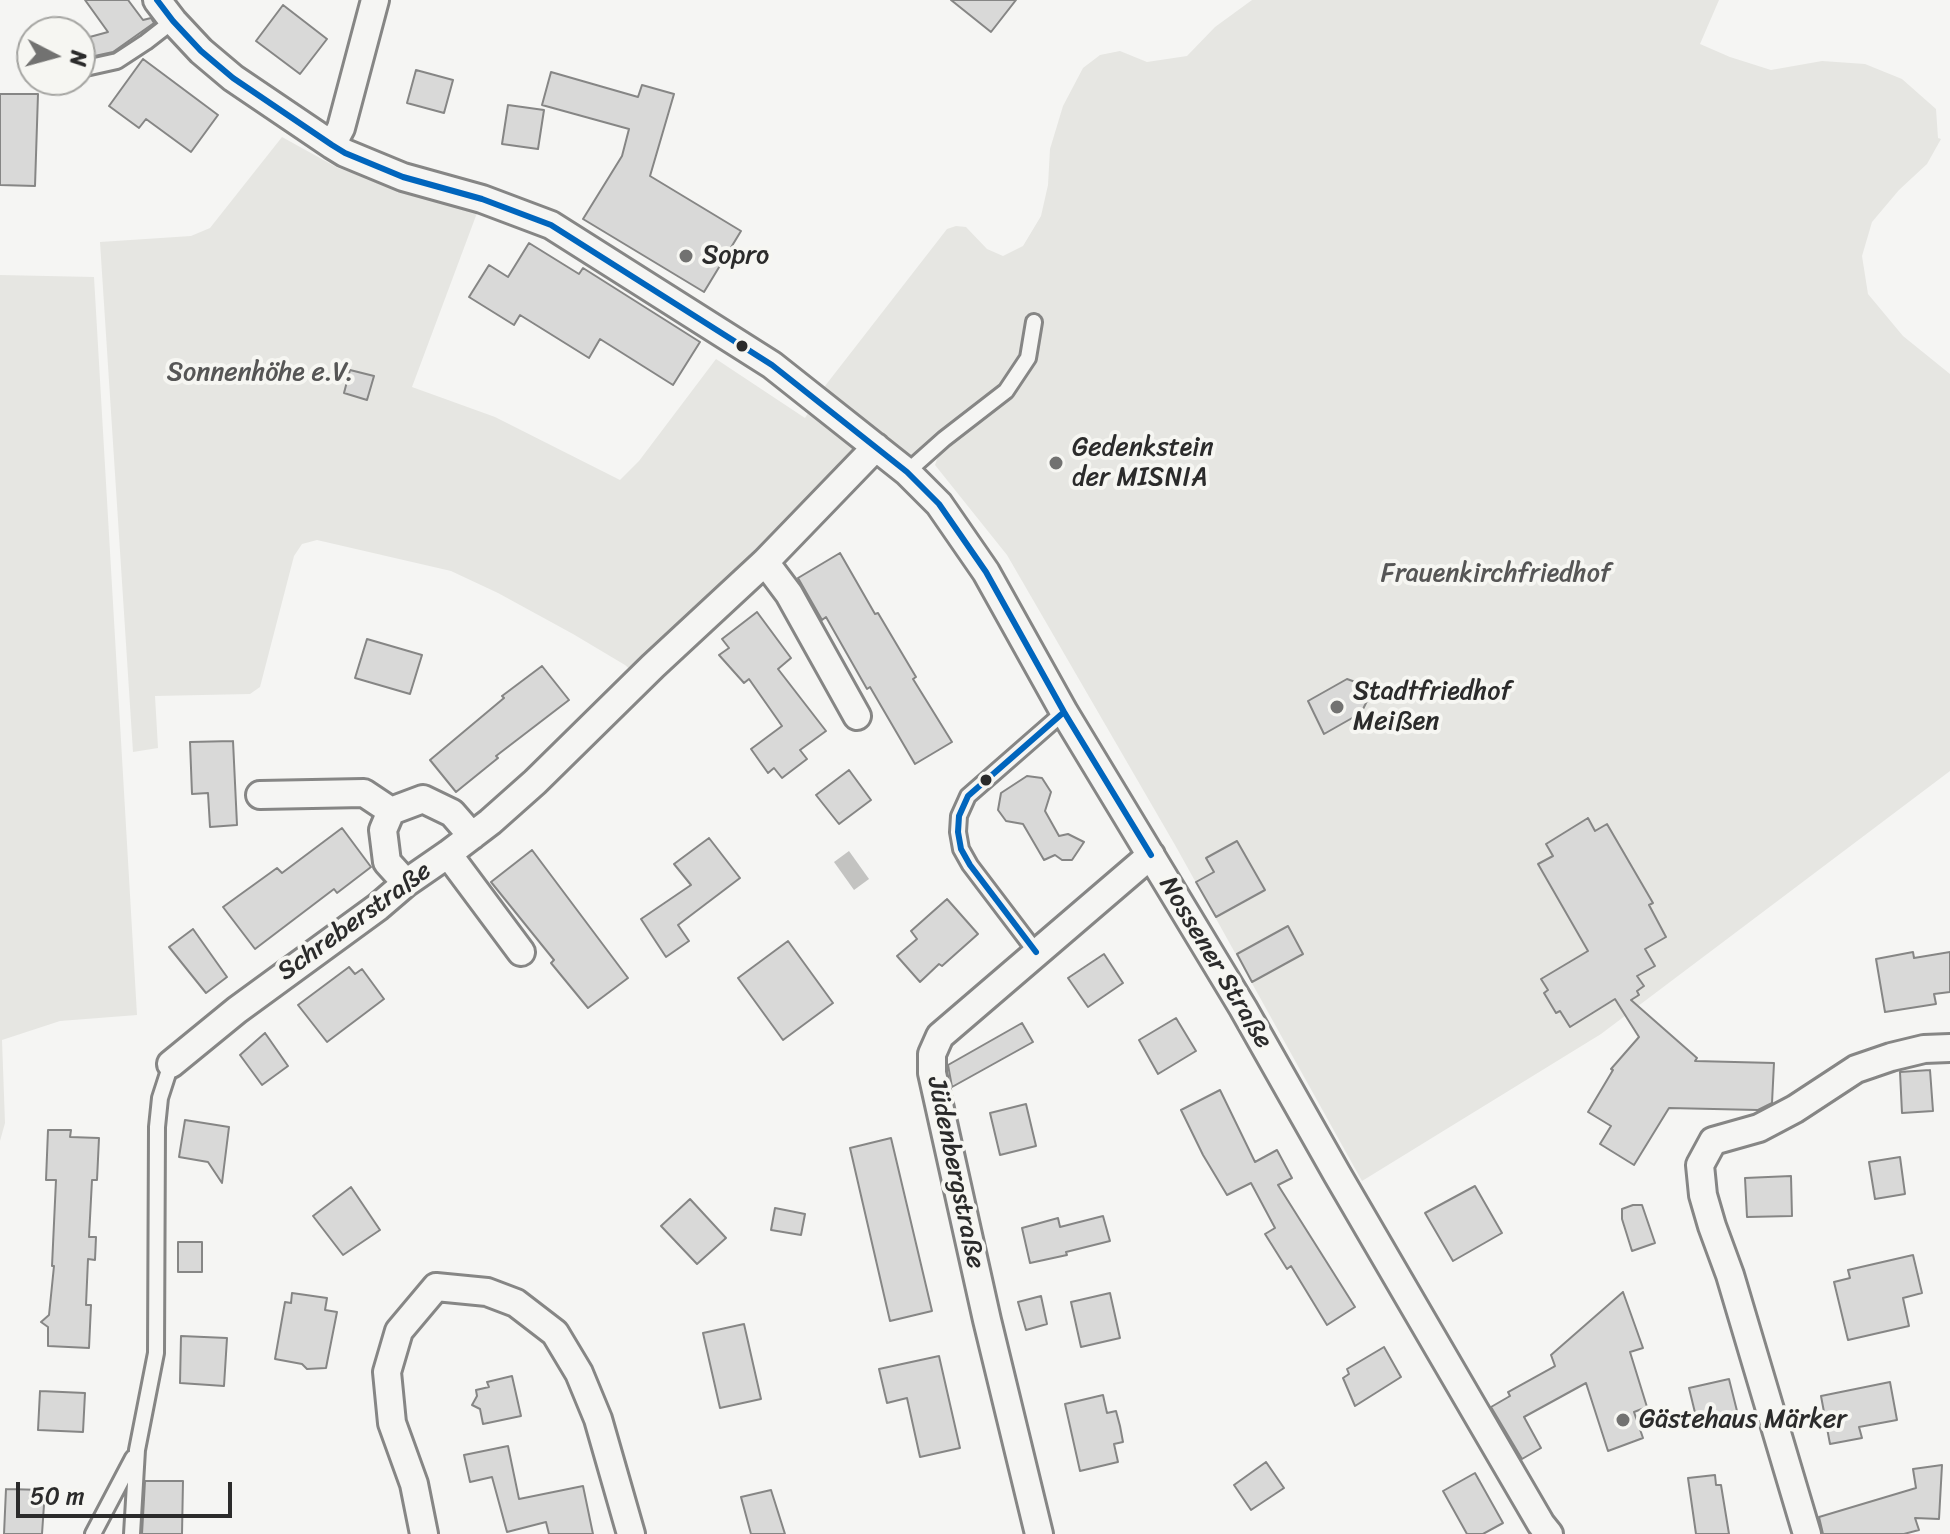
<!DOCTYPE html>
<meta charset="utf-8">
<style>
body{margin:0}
#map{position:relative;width:1950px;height:1534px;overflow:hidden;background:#f5f5f3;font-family:Sriracha,sans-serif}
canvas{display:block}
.north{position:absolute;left:16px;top:16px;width:80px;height:80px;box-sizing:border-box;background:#f6f6f2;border:2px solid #a5a5a2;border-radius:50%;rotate:96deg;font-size:22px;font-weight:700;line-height:32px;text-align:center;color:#2b2b2b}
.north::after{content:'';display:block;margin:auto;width:28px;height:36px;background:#727271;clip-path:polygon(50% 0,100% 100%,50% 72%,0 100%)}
.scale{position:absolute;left:16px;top:1482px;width:216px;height:36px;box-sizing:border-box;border:4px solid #2b2b2b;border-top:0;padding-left:10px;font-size:24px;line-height:28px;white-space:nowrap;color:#2b2b2b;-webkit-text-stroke:6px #f6f6f2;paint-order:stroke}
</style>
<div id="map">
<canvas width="1950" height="1534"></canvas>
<div class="north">N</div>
<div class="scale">50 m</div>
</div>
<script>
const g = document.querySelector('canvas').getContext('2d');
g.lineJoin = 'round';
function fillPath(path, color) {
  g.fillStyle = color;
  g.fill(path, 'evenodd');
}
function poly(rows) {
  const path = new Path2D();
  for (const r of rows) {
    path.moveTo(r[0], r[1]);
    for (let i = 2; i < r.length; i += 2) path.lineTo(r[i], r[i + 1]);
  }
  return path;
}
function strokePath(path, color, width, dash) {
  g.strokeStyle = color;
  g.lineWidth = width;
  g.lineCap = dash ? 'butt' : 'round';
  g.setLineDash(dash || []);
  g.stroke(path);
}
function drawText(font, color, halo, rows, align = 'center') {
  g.font = font + ' Sriracha,sans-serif';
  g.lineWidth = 8;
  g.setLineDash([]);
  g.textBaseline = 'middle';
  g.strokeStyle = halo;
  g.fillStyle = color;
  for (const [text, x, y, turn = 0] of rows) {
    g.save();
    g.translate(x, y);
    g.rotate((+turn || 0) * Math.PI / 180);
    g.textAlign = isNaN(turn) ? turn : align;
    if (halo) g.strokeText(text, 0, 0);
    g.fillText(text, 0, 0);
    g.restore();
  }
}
fillPath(poly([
 [1252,0,1719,0,1700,44,1730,57,1771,70,1822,61,1865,64,1902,79,1936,109,1938,138,1941,139,1927,164,1899,190,1872,222,1862,256,1868,294,1903,336,1950,374,1950,771,1601,1034,1362,1181,1175,845,1007,555,935,465,943,442,907,472,876,447,640,678,625,665,573,634,498,593,451,571,317,540,302,544,294,556,260,687,250,694,155,696,158,748,133,752,100,242,191,236,210,228,282,137,338,168,477,213,412,387,495,417,620,480,639,461,716,359,805,418,825,386,947,229,956,226,966,227,987,249,1003,256,1023,246,1041,216,1048,185,1050,149,1063,106,1083,68,1100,55,1120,51,1147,62,1187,56,1215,27],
 [0,275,94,277,137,1015,60,1021,2,1040,5,1123,0,1141]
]), '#e6e6e2');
fillPath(poly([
 [849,851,869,879,854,890,834,862]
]), '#c3c3c1');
const building = poly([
 [85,0,128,0,143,20,151,18,154,23,113,52,90,57,86,38,108,32,85,0],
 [951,0,1016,0,991,32,951,0],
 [283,5,327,39,300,74,256,41,283,5],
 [143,59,218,115,191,152,146,119,139,128,109,106,143,59],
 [416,70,453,80,444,113,407,103,416,70],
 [551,72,638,97,642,85,674,94,650,176,741,231,704,292,583,219,622,156,629,129,542,105,551,72],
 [0,94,38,94,35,186,0,185,0,94],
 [508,105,544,110,538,149,502,144,508,105],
 [529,243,579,274,583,268,700,342,673,385,600,339,589,358,520,315,514,325,469,297,489,265,508,277,529,243],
 [350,370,374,376,367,400,344,393,350,370],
 [840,553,875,614,878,613,916,677,913,679,952,742,915,764,870,687,867,689,826,617,822,620,798,578,840,553],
 [757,612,791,658,778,669,826,731,800,750,807,759,782,778,774,768,768,773,751,749,782,726,749,679,744,683,719,655,729,648,722,639,757,612],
 [367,639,422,655,410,694,355,678,367,639],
 [542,666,569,700,496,756,498,758,456,792,430,760,504,698,502,696,542,666],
 [1347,679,1361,684,1365,688,1368,699,1361,713,1324,734,1308,701,1347,679],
 [233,741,237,825,210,827,208,793,192,794,190,742,233,741],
 [849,770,871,800,839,824,816,795,849,770],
 [1027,776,1042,778,1051,792,1045,811,1059,836,1068,834,1084,842,1072,860,1062,860,1055,855,1044,860,1023,824,1006,821,998,810,1001,793,1027,776],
 [1588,818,1595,831,1607,824,1653,903,1649,905,1666,937,1645,949,1655,966,1637,976,1644,986,1637,991,1639,995,1631,1000,1697,1058,1695,1061,1774,1063,1772,1103,1758,1110,1669,1108,1634,1165,1600,1144,1611,1126,1588,1112,1613,1070,1611,1069,1639,1037,1615,999,1570,1027,1560,1011,1556,1013,1544,993,1548,990,1541,979,1588,951,1538,864,1553,856,1546,844,1588,818],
 [342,828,371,867,337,893,334,889,255,949,223,907,277,868,282,873,342,828],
 [709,838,740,878,678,925,689,941,666,957,641,919,691,885,674,864,709,838],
 [1237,841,1265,890,1216,917,1196,882,1214,872,1206,858,1237,841],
 [532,850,628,978,588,1008,551,963,554,960,491,882,532,850],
 [947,899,978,934,942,966,939,964,920,982,897,956,917,939,911,931,947,899],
 [1288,926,1303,954,1252,982,1237,954,1288,926],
 [193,929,227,977,206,993,169,947,193,929],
 [788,941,833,1003,783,1040,738,978,788,941],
 [1913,952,1914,958,1950,952,1950,992,1934,994,1936,1004,1885,1012,1876,959,1913,952],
 [1104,954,1123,983,1088,1007,1068,978,1104,954],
 [349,967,355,974,362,969,384,999,327,1042,298,1005,349,967],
 [1176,1018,1196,1051,1158,1074,1139,1040,1176,1018],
 [1022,1023,1033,1042,952,1087,948,1065,1022,1023],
 [265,1033,288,1066,262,1085,240,1055,265,1033],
 [1930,1070,1933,1111,1902,1113,1900,1072,1930,1070],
 [1220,1090,1255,1162,1277,1150,1292,1178,1278,1185,1355,1307,1327,1325,1291,1266,1287,1269,1265,1234,1275,1228,1251,1183,1227,1195,1203,1155,1181,1110,1220,1090],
 [1026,1104,1036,1146,1000,1155,990,1113,1026,1104],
 [185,1120,229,1127,222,1183,208,1162,179,1157,185,1120],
 [48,1130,71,1130,70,1137,99,1138,97,1180,92,1180,89,1237,96,1237,95,1260,88,1259,86,1305,91,1305,89,1348,48,1346,48,1327,41,1322,49,1315,54,1266,52,1266,56,1180,46,1180,48,1130],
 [891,1138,932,1311,890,1321,850,1148,891,1138],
 [1900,1157,1905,1194,1875,1199,1869,1162,1900,1157],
 [1791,1176,1792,1216,1747,1217,1745,1178,1791,1176],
 [1475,1186,1502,1233,1453,1261,1425,1213,1475,1186],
 [351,1187,380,1230,343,1255,313,1216,351,1187],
 [690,1199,726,1238,697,1264,661,1226,690,1199],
 [1633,1205,1642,1205,1655,1243,1632,1251,1622,1219,1622,1209,1633,1205],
 [775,1208,805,1214,801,1235,771,1230,775,1208],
 [1103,1216,1110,1241,1066,1252,1067,1255,1030,1263,1022,1228,1058,1218,1060,1227,1103,1216],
 [178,1242,202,1242,202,1272,178,1272,178,1242],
 [1913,1255,1922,1293,1903,1298,1909,1326,1848,1340,1834,1282,1850,1278,1848,1270,1913,1255],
 [1623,1292,1643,1348,1630,1352,1647,1407,1634,1412,1643,1438,1608,1451,1586,1383,1524,1417,1541,1448,1522,1459,1491,1407,1510,1396,1508,1392,1555,1366,1551,1355,1623,1292],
 [292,1293,327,1298,325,1310,337,1312,326,1368,307,1369,302,1364,275,1359,285,1302,291,1303,292,1293],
 [1110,1293,1120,1338,1081,1347,1071,1302,1110,1293],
 [1041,1296,1047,1324,1026,1330,1018,1302,1041,1296],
 [744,1324,761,1399,720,1408,703,1333,744,1324],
 [181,1336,227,1338,224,1386,180,1383,181,1336],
 [1384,1347,1401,1377,1355,1406,1343,1378,1349,1374,1347,1369,1384,1347],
 [939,1356,960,1448,920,1457,907,1398,887,1403,879,1369,939,1356],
 [512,1376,521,1416,483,1424,480,1409,472,1405,477,1396,476,1390,489,1387,487,1382,512,1376],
 [1729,1379,1738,1415,1698,1425,1689,1388,1729,1379],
 [1890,1382,1897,1420,1859,1427,1862,1438,1830,1444,1821,1396,1890,1382],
 [40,1391,85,1393,83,1432,38,1430,40,1391],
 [1103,1395,1107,1413,1116,1411,1120,1426,1123,1442,1114,1444,1118,1462,1080,1471,1065,1404,1103,1395],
 [508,1446,519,1499,583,1486,593,1534,549,1534,546,1522,507,1532,492,1477,470,1482,464,1455,508,1446],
 [1266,1462,1284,1488,1251,1510,1234,1485,1266,1462],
 [1942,1465,1939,1519,1915,1518,1919,1530,1904,1534,1823,1534,1819,1517,1916,1488,1913,1469,1942,1465],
 [1475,1473,1503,1523,1483,1534,1467,1534,1443,1491,1475,1473],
 [1715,1475,1716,1485,1721,1485,1729,1534,1696,1534,1688,1478,1715,1475],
 [145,1481,183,1481,182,1534,142,1534,145,1481],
 [6,1489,45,1490,42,1534,4,1534,6,1489],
 [771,1490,785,1534,751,1534,741,1497,771,1490]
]);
fillPath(building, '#d9d9d8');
strokePath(building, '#868685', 2);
const service = poly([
 [81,69,117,61,146,42,173,21],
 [907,472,944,439,1006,391,1028,358,1034,322],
 [1036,952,970,865,961,849,958,832,959,816,968,796,1064,712],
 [93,1534,133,1458],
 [132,1534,137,1450,156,1353,157,1127,160,1098,171,1064]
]);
const minor = poly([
 [157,0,173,21,201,51,233,78,332,145,345,153,403,177,482,199,551,225,772,365,907,472,939,504,986,572,1064,712,1243,1008,1337,1174,1541,1524,1549,1534],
 [332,145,341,128,375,0],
 [765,562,789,594,857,716],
 [260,795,364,793,391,811],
 [448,854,521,952],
 [406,883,387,862,383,830,391,811,423,799,452,813,472,836],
 [171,1064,237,1010,378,907,406,883,448,854,490,822,535,782,653,666,765,562,876,447],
 [424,1534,414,1484,392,1423,387,1372,399,1331,436,1287,487,1292,516,1303,555,1333,579,1373,598,1419,631,1534],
 [1039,1534,987,1320,932,1073,932,1054,940,1036,1151,855],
 [1807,1534,1730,1275,1712,1226,1703,1195,1700,1165,1713,1141,1759,1128,1795,1109,1856,1069,1891,1057,1924,1049,1950,1048]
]);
strokePath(service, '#868685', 20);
strokePath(minor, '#868685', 32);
strokePath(service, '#f5f5f3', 14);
strokePath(minor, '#f5f5f3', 26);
strokePath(poly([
 [157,0,173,21,201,51,233,78,332,145,345,153,403,177,482,199,551,225,772,365,907,472,939,504,986,572,1064,712,1151,855],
 [1036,952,970,865,961,849,958,832,959,816,968,796,1064,712]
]), '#0065bd', 6);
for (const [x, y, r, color] of [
 [686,256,8,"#727271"],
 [742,346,7,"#2b2b2b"],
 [1056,463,8,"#727271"],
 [1337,707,8,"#727271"],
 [986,780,7,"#2b2b2b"],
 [1623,1420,8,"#727271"]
]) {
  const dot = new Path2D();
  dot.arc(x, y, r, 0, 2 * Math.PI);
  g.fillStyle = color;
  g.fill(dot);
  strokePath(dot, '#f6f6f2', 3);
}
drawText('26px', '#2b2b2b', '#f6f6f2', [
 ["Sopro",702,256],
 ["Gedenkstein",1072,448],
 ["der MISNIA",1072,478],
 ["Stadtfriedhof",1353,692],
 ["Meißen",1353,722],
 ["Gästehaus Märker",1639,1420]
], 'left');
drawText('26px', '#565656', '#f6f6f2', [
 ["Sonnenhöhe e.V.",260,373],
 ["Frauenkirchfriedhof",1496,574]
]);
drawText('26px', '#2b2b2b', '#f6f6f2', [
 ["Schreberstraße",355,922,-36],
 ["Nossener Straße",1215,963,59],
 ["Jüdenbergstraße",955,1173,78]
]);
</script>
